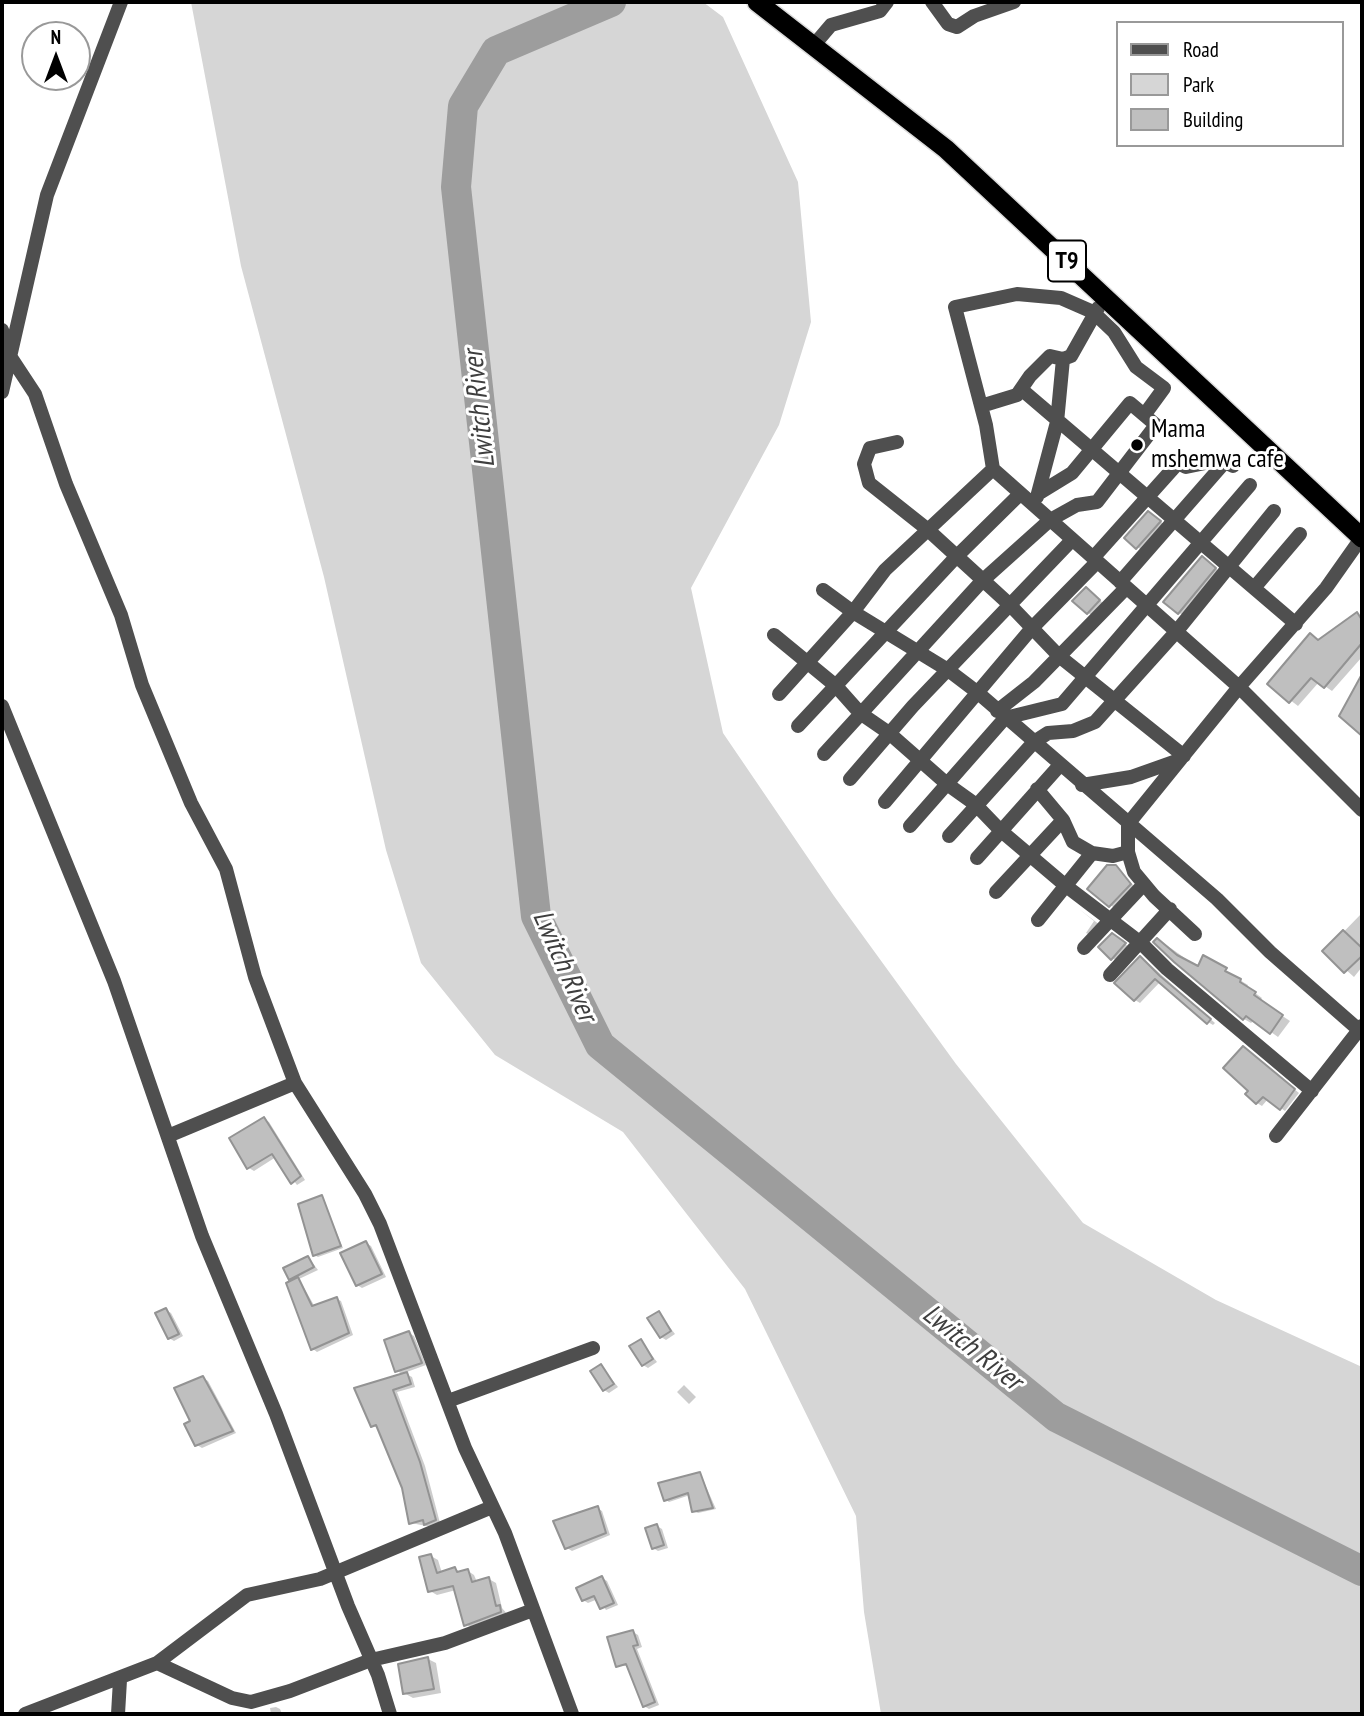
<!DOCTYPE html>
<style>
body{margin:0}
#map{position:relative;width:1364px;height:1716px;overflow:hidden;background:#fff;font-family:"PT Sans Narrow",sans-serif}
canvas{display:block}
.frame{position:absolute;inset:0;border:4px solid #000;pointer-events:none}
.legend{position:absolute;left:1116px;top:21px;width:228px;height:126px;box-sizing:border-box;background:#fff;border:2px solid #999;margin:0;padding:9px 12px;list-style:none;font-size:21px;color:#000}
.legend li{display:flex;align-items:center;gap:14px;height:35px}
.legend b{width:35px;border:2px solid #999}
.north{position:absolute;left:21px;top:21px;width:70px;height:70px;box-sizing:border-box;background:#fff;border:2px solid #999;border-radius:50%;rotate:0deg;font-size:19px;font-weight:700;line-height:28px;text-align:center;color:#000}
.north::after{content:'';display:block;margin:auto;width:24px;height:32px;background:#000;clip-path:polygon(50% 0,100% 100%,50% 72%,0 100%)}
</style>
<div id="map">
<canvas width="1364" height="1716"></canvas>
<div class="frame"></div>
<ul class="legend">
<li><b style="height:9px;background:#4f4f4f"></b>Road</li>
<li><b style="height:19px;background:#d6d6d6"></b>Park</li>
<li><b style="height:19px;background:#bfbfbf"></b>Building</li>
</ul>
<div class="north">N</div>
</div>
<script>
const g = document.querySelector('canvas').getContext('2d');
g.lineJoin = 'round';
function fillPath(path, color) {
  g.fillStyle = color;
  g.fill(path, 'evenodd');
}
function poly(rows) {
  const path = new Path2D();
  for (const r of rows) {
    path.moveTo(r[0], r[1]);
    for (let i = 2; i < r.length; i += 2) path.lineTo(r[i], r[i + 1]);
  }
  return path;
}
function strokePath(path, color, width, dash) {
  g.strokeStyle = color;
  g.lineWidth = width;
  g.lineCap = dash ? 'butt' : 'round';
  g.setLineDash(dash || []);
  g.stroke(path);
}
function drawText(font, color, halo, rows, align = 'center') {
  g.font = font + ' "PT Sans Narrow",sans-serif';
  g.lineWidth = 6;
  g.setLineDash([]);
  g.textBaseline = 'middle';
  g.strokeStyle = halo;
  g.fillStyle = color;
  for (const [text, x, y, turn = 0] of rows) {
    g.save();
    g.translate(x, y);
    g.rotate((+turn || 0) * Math.PI / 180);
    g.textAlign = isNaN(turn) ? turn : align;
    if (halo) g.strokeText(text, 0, 0);
    g.fillText(text, 0, 0);
    g.restore();
  }
}
fillPath(poly([
 [191,2,703,2,723,17,798,182,811,322,779,425,691,588,723,733,834,896,956,1064,1083,1223,1216,1300,1362,1367,1362,1714,881,1714,864,1612,856,1516,745,1289,623,1132,495,1055,421,963,386,850,324,577,241,266]
]), '#d6d6d6');
fillPath(poly([
 [1149,513,1168,527,1145,552,1137,547],
 [1202,558,1223,574,1187,617,1179,613],
 [1091,592,1104,604,1093,616,1088,613],
 [1357,614,1362,617,1362,657,1332,691,1319,682,1298,706,1269,684,1311,635,1319,641],
 [1116,867,1135,887,1115,908,1110,905],
 [1079,909,1100,925,1090,935,1086,933,1094,921],
 [1362,913,1362,967,1354,977,1325,951],
 [1117,938,1129,947,1117,961,1112,958],
 [1165,944,1199,968,1204,958,1248,985,1247,987,1262,998,1260,1001,1290,1021,1278,1037,1254,1020,1251,1023,1244,1019],
 [1141,958,1146,961,1215,1023,1213,1025,1208,1022,1160,982,1140,1003,1135,1000],
 [1249,1051,1299,1093,1285,1111,1268,1099,1262,1106,1257,1103],
 [264,1119,269,1122,305,1180,297,1185,276,1157,254,1171,249,1168],
 [322,1197,343,1248,318,1257,314,1255],
 [366,1243,371,1246,386,1277,362,1288,357,1285],
 [308,1257,318,1270,299,1279,315,1307,337,1299,341,1301,353,1335,317,1352,313,1349,294,1281,290,1278],
 [166,1310,171,1313,183,1336,174,1341,169,1338],
 [659,1313,675,1334,666,1340,661,1337],
 [409,1333,414,1336,426,1365,404,1373,412,1377,415,1387,397,1392,425,1466,440,1523,431,1527,411,1523,404,1488,379,1428,372,1426,357,1389,404,1375,397,1371],
 [641,1341,657,1362,648,1368,643,1365],
 [601,1366,618,1387,609,1393,604,1390],
 [203,1378,208,1381,236,1433,202,1448,197,1445,192,1422],
 [684,1385,696,1397,689,1404,677,1392],
 [700,1473,716,1509,698,1513,694,1511,690,1495,669,1502,666,1500],
 [597,1508,602,1511,610,1535,572,1551,567,1548],
 [657,1526,662,1529,668,1548,658,1551,653,1548],
 [431,1556,438,1560,442,1573,455,1569,462,1573,468,1571,474,1575,477,1582,489,1579,496,1583,502,1608,508,1615,472,1628,465,1624,456,1590,437,1595,430,1591],
 [602,1578,607,1581,618,1605,606,1610,598,1599,588,1603,583,1600],
 [633,1632,638,1635,642,1647,637,1649,659,1705,649,1709,644,1706,629,1666,618,1666],
 [428,1659,436,1663,441,1693,413,1698,404,1693],
 [276,1707,280,1709,282,1714,271,1714,270,1708]
]), '#0003');
strokePath(poly([
 [611,2,496,51,463,106,456,187,536,916,600,1045,1056,1417,1362,1571]
]), '#9d9d9d', 30);
const building = poly([
 [1148,511,1161,521,1136,549,1124,538,1148,511],
 [1202,556,1216,568,1178,614,1163,602,1202,556],
 [1086,587,1100,600,1087,614,1072,601,1086,587],
 [1357,612,1362,620,1362,643,1324,688,1311,678,1289,703,1267,684,1310,633,1318,640,1357,612],
 [1362,674,1362,736,1339,716,1362,674],
 [1107,865,1116,865,1131,884,1109,907,1087,889,1107,865],
 [1343,930,1362,948,1362,956,1344,973,1322,951,1343,930],
 [1112,933,1126,943,1111,960,1098,947,1112,933],
 [1157,938,1177,955,1198,966,1203,955,1227,968,1225,971,1241,979,1240,982,1256,992,1254,995,1283,1015,1270,1034,1246,1016,1243,1020,1174,962,1153,942,1157,938],
 [1140,956,1160,976,1211,1019,1207,1024,1155,979,1134,1001,1114,983,1140,956],
 [1243,1046,1295,1089,1280,1110,1263,1097,1256,1104,1245,1094,1248,1091,1223,1068,1243,1046],
 [264,1117,301,1176,291,1184,272,1154,247,1169,229,1138,264,1117],
 [322,1195,341,1246,313,1256,298,1204,322,1195],
 [366,1241,382,1274,356,1286,340,1253,366,1241],
 [308,1256,314,1267,289,1280,283,1268,308,1256],
 [298,1277,312,1306,337,1297,349,1333,311,1350,286,1283,298,1277],
 [166,1308,179,1334,168,1339,155,1313,166,1308],
 [659,1311,671,1331,660,1338,647,1318,659,1311],
 [409,1331,422,1363,395,1372,384,1340,409,1331],
 [641,1339,653,1359,642,1366,629,1346,641,1339],
 [601,1364,614,1384,603,1391,590,1371,601,1364],
 [407,1372,411,1384,393,1390,420,1462,436,1520,424,1525,423,1520,409,1524,402,1488,376,1425,371,1427,354,1388,407,1372],
 [203,1376,233,1431,195,1446,184,1424,190,1421,174,1388,203,1376],
 [700,1472,713,1508,692,1512,688,1493,664,1501,658,1483,700,1472],
 [598,1506,606,1533,565,1549,553,1521,598,1506],
 [657,1524,664,1545,652,1549,645,1528,657,1524],
 [431,1554,437,1573,455,1567,457,1572,468,1569,472,1582,489,1577,496,1606,500,1605,501,1612,464,1626,453,1586,428,1592,419,1557,431,1554],
 [602,1576,614,1603,600,1609,594,1596,582,1601,576,1588,602,1576],
 [633,1630,638,1645,633,1646,655,1702,643,1707,626,1664,616,1667,607,1637,633,1630],
 [428,1657,434,1689,403,1694,398,1664,428,1657]
]);
fillPath(building, '#bfbfbf');
strokePath(building, '#939393', 2);
const trunk = poly([
 [757,2,946,149,1362,538]
]);
strokePath(trunk, '#dbdbdb', 22);
strokePath(poly([
 [932,2,948,24,957,27,974,16,1014,2],
 [814,45,831,25,880,11,887,2],
 [2,330,10,356,35,394,66,484,121,615,142,685,191,803,226,869,255,977,295,1083,365,1194,380,1224,465,1448,505,1533,572,1714],
 [1021,389,1296,624],
 [2,392,47,195,121,2],
 [981,406,1017,395,1030,376,1050,356,1063,359,1071,356,1098,308],
 [1145,414,1164,388,1136,367,1114,332,1093,312,1061,298,1017,294,955,307,986,425,993,469,1239,687,1362,810],
 [897,442,870,448,864,464,869,483,927,529,1009,604,1059,656,1184,756],
 [1037,497,1057,422,1063,359],
 [1093,558,1178,463,1186,467,1220,460,1233,466],
 [1120,582,1225,462],
 [1254,588,1300,534],
 [823,590,853,612,948,670,977,692,1217,899,1270,952,1359,1030],
 [774,635,836,686,860,713,889,733,947,784,975,804,1000,830,1066,886,1141,943,1167,969,1312,1091],
 [779,694,853,612,885,570,993,469],
 [2,706,114,981,202,1236,276,1414,348,1606,378,1675,390,1714],
 [997,711,1034,682,1126,588],
 [798,726,956,557,1020,494],
 [824,754,982,581,1050,520,1077,505,1097,502,1156,425,1130,403,1072,473,1041,492],
 [850,779,913,706,1072,540],
 [1082,785,1131,777,1179,760],
 [885,802,1032,628,1097,562],
 [1063,820,1073,842,1092,853,1113,856,1128,852],
 [910,826,1005,718,1062,704,1250,485],
 [949,836,1034,742,1048,733,1073,731,1095,722,1176,632,1274,511],
 [977,858,1060,765],
 [996,892,1063,820,1037,789],
 [1038,920,1092,853],
 [1195,934,1154,896,1134,872,1128,852,1128,824,1239,687,1326,588,1362,537],
 [1084,948,1144,884],
 [1110,975,1170,909],
 [168,1136,295,1083],
 [1276,1136,1362,1026],
 [448,1401,593,1348],
 [157,1663,232,1698,251,1702,290,1691,371,1660,445,1643,533,1610],
 [25,1714,157,1663,247,1595,320,1579,492,1507],
 [118,1714,120,1680]
]), '#4f4f4f', 14);
strokePath(trunk, '#000', 19);
for (const [x, y, r, color] of [
 [1137,445,7,"#000"]
]) {
  const dot = new Path2D();
  dot.arc(x, y, r, 0, 2 * Math.PI);
  g.fillStyle = color;
  g.fill(dot);
  strokePath(dot, '#fff', 2.5);
}
for (const [x, y, w] of [
 [1067,261,38]
]) {
  const box = new Path2D();
  box.roundRect(x - w / 2, y - 20.5, w, 41, 5);
  g.fillStyle = '#fff';
  g.fill(box);
  strokePath(box, '#000', 2);
}
drawText('bold 24px', '#000', null, [
 ["T9",1067,261]
]);
drawText('26px', '#000', '#fff', [
 ["Mama",1151,430],
 ["mshemwa cafe",1151,460]
], 'left');
drawText('italic 28px', '#3e3e3e', '#fff', [
 ["Lwitch River",480,409,-96],
 ["Lwitch River",564,966,66],
 ["Lwitch River",972,1348,39]
]);
</script>
